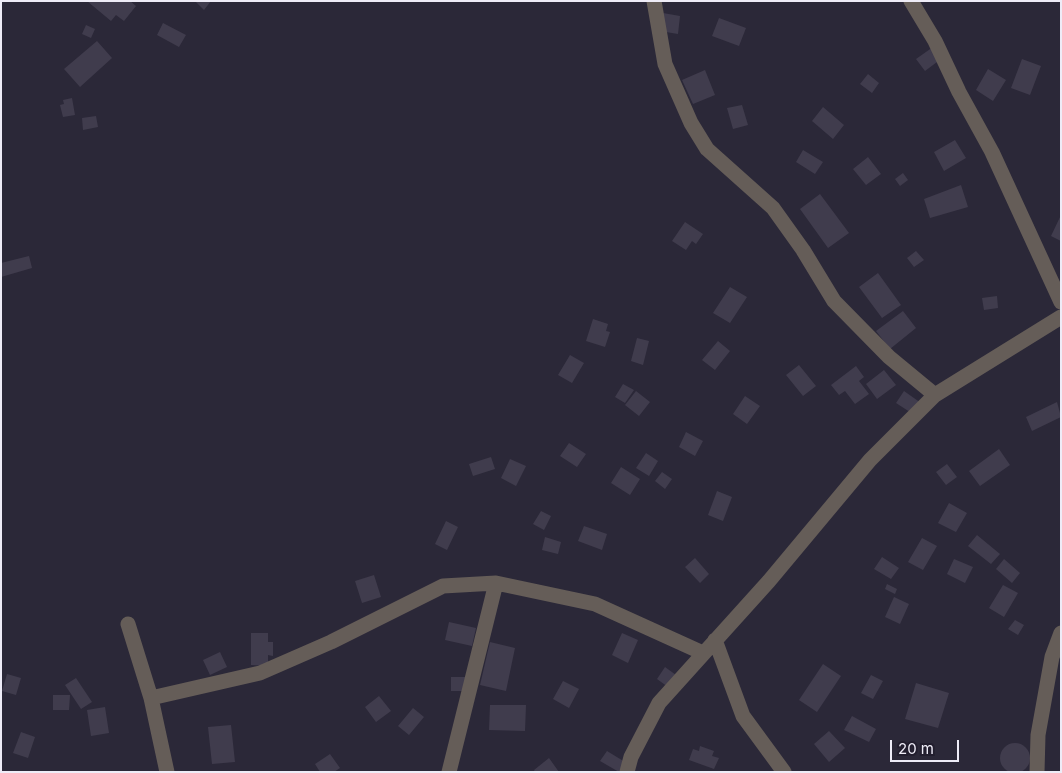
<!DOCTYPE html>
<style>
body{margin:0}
#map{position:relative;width:1062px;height:773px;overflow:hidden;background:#2b2838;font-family:Inter,sans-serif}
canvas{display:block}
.frame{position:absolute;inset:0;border:2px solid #eeecf7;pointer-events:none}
.scale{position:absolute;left:890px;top:740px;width:69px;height:22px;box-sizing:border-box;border:2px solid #eeecf7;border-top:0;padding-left:6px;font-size:15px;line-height:18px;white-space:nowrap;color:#eeecf7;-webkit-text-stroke:4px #221e2e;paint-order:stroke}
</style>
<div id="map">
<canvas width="1062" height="773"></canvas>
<div class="frame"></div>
<div class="scale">20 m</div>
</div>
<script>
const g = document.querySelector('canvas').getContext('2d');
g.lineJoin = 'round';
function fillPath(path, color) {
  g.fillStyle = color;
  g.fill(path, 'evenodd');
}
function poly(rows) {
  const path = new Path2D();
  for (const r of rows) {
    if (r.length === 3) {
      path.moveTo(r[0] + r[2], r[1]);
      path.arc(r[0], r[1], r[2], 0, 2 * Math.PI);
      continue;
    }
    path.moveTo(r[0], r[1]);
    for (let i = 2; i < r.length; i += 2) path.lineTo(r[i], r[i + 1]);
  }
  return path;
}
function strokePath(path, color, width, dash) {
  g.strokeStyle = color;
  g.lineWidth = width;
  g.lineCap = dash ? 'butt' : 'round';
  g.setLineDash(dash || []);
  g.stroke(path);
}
fillPath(poly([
 [87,1,130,1,136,6,124,21,116,15,111,21],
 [195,1,211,1,204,10],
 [663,13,680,16,678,34,660,31],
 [719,18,746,28,739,46,712,36],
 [163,23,186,35,179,47,157,35],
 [86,25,95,29,91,38,82,34],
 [97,41,112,58,80,87,64,69],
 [933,47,941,59,925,71,916,59],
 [1022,59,1041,66,1030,95,1011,88],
 [988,69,1006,80,993,101,976,90],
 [705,70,715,95,693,104,682,80],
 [868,74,879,83,872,93,860,84],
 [72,98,75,115,63,117,60,105,64,104,63,100],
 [742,105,748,125,733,129,727,108],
 [823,107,844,125,833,139,812,121],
 [96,116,98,127,83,130,82,118],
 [955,140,966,158,944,171,934,152],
 [803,150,823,162,815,174,796,162],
 [868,157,881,174,866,185,853,169],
 [903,173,908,180,900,186,895,179],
 [961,185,968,207,930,218,924,199],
 [820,194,849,233,828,248,800,209],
 [1061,215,1061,241,1051,236],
 [685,222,703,234,696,244,692,241,686,250,672,241],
 [916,251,924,260,914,267,907,258],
 [29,256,32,268,1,277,1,263],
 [878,273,901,305,882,318,859,287],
 [730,287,747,297,730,323,713,313],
 [997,296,998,308,984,310,982,298],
 [903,311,916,328,890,349,876,331],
 [593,319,608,324,606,331,610,332,605,347,586,341],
 [637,338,649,341,643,365,631,361],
 [718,341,730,351,715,370,702,360],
 [570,355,584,363,572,383,558,375],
 [799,365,816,386,803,396,786,375],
 [856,366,864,377,859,381,869,394,855,404,845,391,839,395,831,385],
 [884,370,896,385,877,399,866,384],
 [623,384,634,390,625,403,615,397],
 [636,391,650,402,639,416,625,405],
 [904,391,921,403,913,414,896,403],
 [745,396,760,406,747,424,733,414],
 [1057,402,1061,417,1032,431,1026,417],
 [686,432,703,441,695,456,679,447],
 [569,443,586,454,577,467,560,456],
 [999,449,1010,465,980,486,969,471],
 [646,453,658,461,649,476,636,468],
 [491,457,495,469,473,476,469,464],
 [510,459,526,466,516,486,501,478],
 [947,464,957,477,946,485,936,472],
 [621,467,640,479,630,495,611,483],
 [662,472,672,479,665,489,655,481],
 [717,491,732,497,723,521,708,515],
 [949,503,967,513,956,532,938,523],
 [541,511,551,516,544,530,533,524],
 [446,521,458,527,447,550,435,544],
 [584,526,607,534,602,550,578,541],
 [977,535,1000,554,991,564,968,546],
 [545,537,561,542,558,554,542,550],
 [922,538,937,546,923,570,908,562],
 [882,557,899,568,891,579,874,569],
 [695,558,709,574,700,583,685,567],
 [954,559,973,567,965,583,947,574],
 [1004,559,1020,573,1012,583,996,569],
 [374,575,381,597,362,603,355,581],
 [887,584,897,589,895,594,885,589],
 [1003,585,1018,593,1004,617,989,608],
 [894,597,909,604,900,624,885,617],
 [1015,620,1024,625,1018,635,1008,629],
 [449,622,476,628,472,646,445,640],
 [251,633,268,633,268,642,273,642,273,656,268,655,268,666,251,665],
 [622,633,638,640,628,663,612,655],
 [490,642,515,648,506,691,480,685],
 [220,652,227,667,210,675,203,660],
 [823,664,841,676,817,712,799,700],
 [665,667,676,675,668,687,657,679],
 [7,674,21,678,16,695,2,691],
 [871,675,883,681,873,699,861,693],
 [451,677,468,677,468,691,451,691],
 [76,678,92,702,81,709,65,685],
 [563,681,579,689,569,708,553,699],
 [916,683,949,693,938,728,905,719],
 [53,695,70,695,69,710,53,710],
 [379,696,391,711,376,722,365,707],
 [490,705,526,705,525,731,489,730],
 [105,707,109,733,91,736,87,710],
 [413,708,424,717,409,735,398,726],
 [852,716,876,729,869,742,844,730],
 [231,725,235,762,212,764,208,727],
 [829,731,845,748,829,762,814,744],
 [21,732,35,737,28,758,13,753],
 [1015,758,15],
 [700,746,714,751,712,756,719,758,714,769,689,760,693,749,699,751],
 [607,751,625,762,619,772,600,761],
 [330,754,340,768,334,772,320,772,315,764],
 [549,758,559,772,535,772,534,770]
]), '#403c4d');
strokePath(poly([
 [654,1,665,64,691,123,707,149,773,208,803,250,834,301,889,357,935,395],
 [911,1,935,41,959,92,992,152,1061,302],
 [128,624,151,698,167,772],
 [715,640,743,716,784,772],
 [151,698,260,673,331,642,443,586,496,583,595,604,703,653],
 [449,772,496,583],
 [627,772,631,757,659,703,769,581,870,460,935,395,1061,317],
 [1037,772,1038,735,1052,657,1061,633]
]), '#655d58', 15);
</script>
